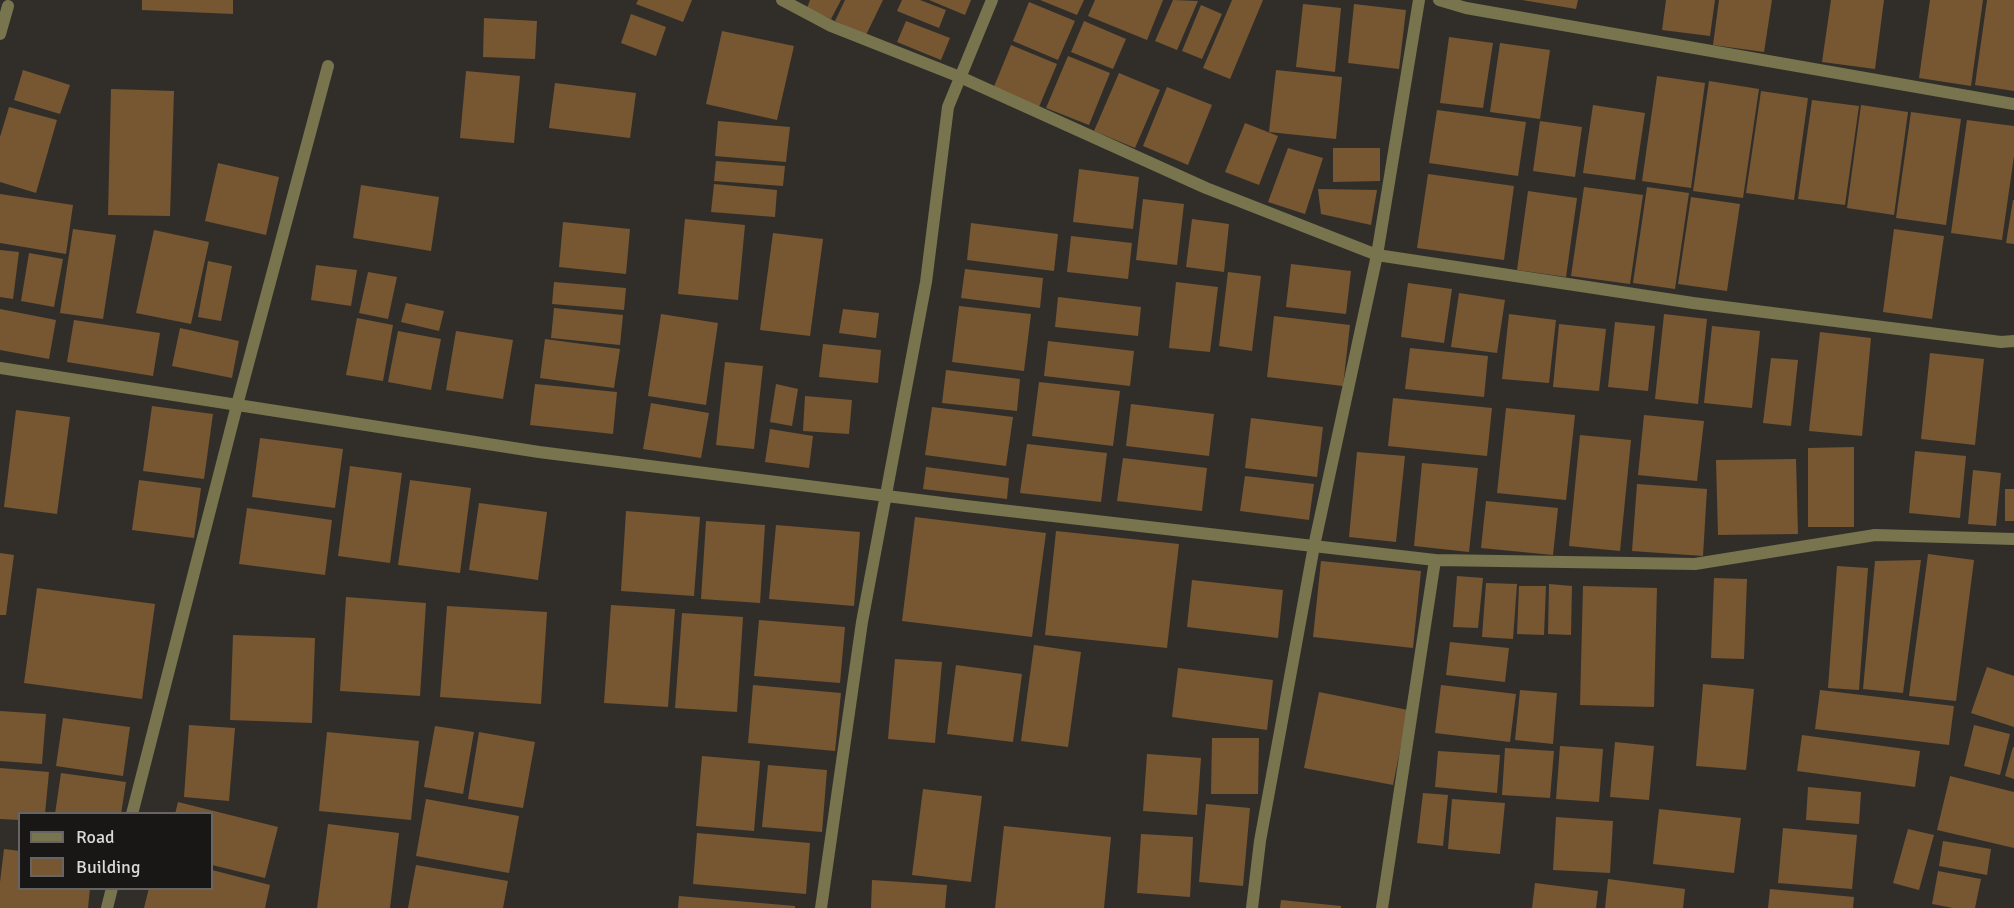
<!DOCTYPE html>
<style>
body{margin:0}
#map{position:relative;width:2014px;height:908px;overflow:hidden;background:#312e2a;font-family:Signika,sans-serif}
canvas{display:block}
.legend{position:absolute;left:18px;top:812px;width:195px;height:78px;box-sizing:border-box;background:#181715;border:2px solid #666563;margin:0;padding:8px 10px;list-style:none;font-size:18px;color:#dcdad7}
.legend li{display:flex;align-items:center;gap:12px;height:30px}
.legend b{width:30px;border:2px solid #666563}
</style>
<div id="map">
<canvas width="2014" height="908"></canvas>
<ul class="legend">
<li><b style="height:8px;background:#78744d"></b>Road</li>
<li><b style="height:16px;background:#775632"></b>Building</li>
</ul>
</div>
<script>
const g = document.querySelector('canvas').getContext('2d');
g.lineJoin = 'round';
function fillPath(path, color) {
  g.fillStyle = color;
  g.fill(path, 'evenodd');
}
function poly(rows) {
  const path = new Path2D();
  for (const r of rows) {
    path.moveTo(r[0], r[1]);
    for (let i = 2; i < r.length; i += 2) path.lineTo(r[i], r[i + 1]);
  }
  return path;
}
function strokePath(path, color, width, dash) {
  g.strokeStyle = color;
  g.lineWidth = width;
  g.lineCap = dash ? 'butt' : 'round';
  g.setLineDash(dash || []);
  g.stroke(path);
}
fillPath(poly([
 [142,0,233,0,233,14,142,10],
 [638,0,692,0,683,22,636,4],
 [810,0,841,0,831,19,807,8],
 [845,0,883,0,866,35,835,21],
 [902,0,920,0,946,10,939,28,897,11],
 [929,0,971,0,965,15],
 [1040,0,1084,0,1077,15],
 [1095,0,1163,0,1147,40,1088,16],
 [1173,0,1198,1,1177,50,1155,41],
 [1232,0,1263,0,1230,79,1203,68],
 [1522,0,1578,0,1576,9],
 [1666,0,1715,0,1710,36,1662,30],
 [1719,0,1772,0,1764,52,1713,45],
 [1831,0,1884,0,1875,69,1822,62],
 [1930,0,1983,0,1971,86,1919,78],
 [1987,0,2014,0,2014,91,1975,85],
 [1029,2,1075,21,1058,60,1013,41],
 [1303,4,1341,8,1335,72,1296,67],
 [1354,4,1406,10,1399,69,1348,63],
 [1201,5,1222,14,1202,59,1182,51],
 [631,14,666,27,656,56,621,43],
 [484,18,537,21,535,59,483,57],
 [906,21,950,38,941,60,897,42],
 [1084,21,1126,39,1113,69,1071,52],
 [722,31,794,46,777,120,706,104],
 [1449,37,1493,43,1483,108,1440,103],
 [1500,43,1550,50,1540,119,1490,112],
 [1011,45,1057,64,1039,107,993,89],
 [1068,56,1110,73,1089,125,1046,108],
 [23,70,70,85,60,114,14,100],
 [1276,70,1342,77,1336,139,1269,132],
 [466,71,520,76,514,143,460,138],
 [1119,73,1160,90,1135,148,1094,131],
 [1657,76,1705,83,1691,188,1642,181],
 [1709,81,1759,89,1743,198,1693,191],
 [555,83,636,93,630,138,549,128],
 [1167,87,1212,105,1188,165,1143,146],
 [111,89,174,91,170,216,108,215],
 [1761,91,1808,98,1794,200,1746,193],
 [1812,100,1859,106,1845,205,1798,199],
 [1593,105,1645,113,1635,180,1583,173],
 [1861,105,1908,112,1894,215,1847,208],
 [9,107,57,120,36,193,0,182,0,137],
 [1437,110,1526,122,1518,176,1429,163],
 [1911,112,1961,119,1946,225,1896,218],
 [1967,120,2014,126,2014,156,2002,240,1951,233],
 [718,121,790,127,786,162,715,156],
 [1540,121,1582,127,1575,177,1533,171],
 [1245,123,1278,136,1259,185,1225,172],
 [1288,148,1323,158,1305,214,1268,202],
 [1333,148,1380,148,1380,181,1333,182],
 [716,161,785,166,783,186,714,181],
 [218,163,279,177,266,235,205,221],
 [1079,169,1139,177,1133,229,1073,222],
 [1428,174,1514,186,1504,260,1417,248],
 [714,184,777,190,775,217,711,212],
 [361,185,439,197,431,251,353,238],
 [1584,187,1643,195,1630,284,1571,276],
 [1647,187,1689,193,1675,289,1633,283],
 [1318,189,1377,190,1371,225,1321,214],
 [1528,191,1577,198,1566,277,1517,270],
 [0,194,73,205,66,254,0,243],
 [1691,197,1740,204,1727,291,1678,284],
 [1143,199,1184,204,1177,265,1136,260],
 [2013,200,2014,200,2014,244,2006,243],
 [685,219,745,225,738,300,678,294],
 [1192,219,1229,224,1224,272,1186,267],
 [563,222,630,229,626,274,559,267],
 [971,223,1058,234,1054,271,967,260],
 [73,229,116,235,103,319,60,313],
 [1894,229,1944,236,1932,319,1883,312],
 [154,230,209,242,191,324,136,313],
 [773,233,823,239,810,336,760,330],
 [1071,236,1132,243,1128,279,1067,272],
 [0,250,19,252,13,299,0,297],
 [29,253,63,259,54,307,21,301],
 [208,261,232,266,221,321,198,317],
 [1291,264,1351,271,1346,314,1286,307],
 [316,265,357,270,351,306,311,300],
 [965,269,1043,278,1040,308,961,298],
 [368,272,397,277,388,319,359,313],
 [1228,272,1261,276,1252,351,1219,346],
 [554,282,626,288,624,310,552,304],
 [1176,282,1218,287,1210,352,1169,348],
 [1408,283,1452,289,1444,343,1401,337],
 [1459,293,1505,300,1497,353,1451,347],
 [1058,297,1141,307,1138,336,1055,327],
 [406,303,444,311,439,331,401,322],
 [959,306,1031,314,1024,371,952,362],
 [554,308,623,315,620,345,551,338],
 [0,309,56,320,49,359,0,350],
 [843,309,879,313,876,338,839,333],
 [661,314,718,323,706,405,648,396],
 [1509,314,1556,320,1549,383,1502,379],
 [1664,314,1707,319,1698,404,1655,399],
 [1274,316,1350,325,1343,386,1267,377],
 [357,318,393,325,383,381,346,375],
 [74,320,160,333,153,376,67,362],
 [1615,322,1655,326,1648,391,1608,387],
 [1559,324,1606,329,1599,391,1553,387],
 [1712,326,1760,331,1752,408,1704,403],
 [180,328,239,341,232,378,172,366],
 [398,331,441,339,431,390,388,382],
 [456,331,513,340,503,399,446,390],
 [1820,332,1871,338,1862,436,1809,431],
 [545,339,620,349,614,388,540,378],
 [1048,341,1134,351,1130,386,1044,376],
 [823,344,881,350,878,383,819,377],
 [1410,348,1488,356,1484,397,1405,389],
 [1930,353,1984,359,1975,445,1921,439],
 [1771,358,1798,360,1791,426,1763,423],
 [725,362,763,366,754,449,716,445],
 [946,370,1020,379,1017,411,942,403],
 [1039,382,1120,391,1113,446,1032,436],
 [535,384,617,392,613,434,530,425],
 [776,384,798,389,792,426,770,422],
 [805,396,852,400,849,434,803,431],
 [1393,398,1492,408,1487,456,1388,446],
 [651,403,709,413,701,458,643,449],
 [1131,404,1214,414,1209,456,1126,446],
 [152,406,213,414,204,479,143,471],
 [932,407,1013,417,1006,466,925,455],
 [1506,408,1575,415,1566,500,1497,493],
 [16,410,70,417,57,514,4,507],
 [1644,415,1704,421,1697,481,1638,475],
 [1251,418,1323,427,1317,477,1245,468],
 [770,429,813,436,809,468,765,462],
 [1580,435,1631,440,1620,551,1569,546],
 [260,438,343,449,335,508,252,497],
 [1027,444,1107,453,1101,502,1020,493],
 [1854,447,1854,527,1808,527,1808,448],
 [1915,451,1966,456,1960,518,1909,513],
 [1357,452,1405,456,1396,542,1349,537],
 [1123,458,1207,468,1202,511,1117,501],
 [1796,459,1798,534,1718,535,1716,460],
 [1422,463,1478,468,1469,552,1414,546],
 [350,466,402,473,390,563,338,556],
 [926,467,1009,478,1007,499,923,489],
 [1973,470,2001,473,1996,526,1968,524],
 [1245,476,1314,484,1309,520,1240,511],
 [139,480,201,488,194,538,132,530],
 [410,480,471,488,460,573,398,565],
 [1637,484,1707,489,1703,556,1632,551],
 [2005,489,2014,489,2014,521,2005,521],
 [1486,501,1558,508,1553,555,1481,548],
 [479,503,547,512,538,580,469,570],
 [247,508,332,520,325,575,239,564],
 [626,511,700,517,694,596,621,591],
 [915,517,1046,533,1032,637,902,621],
 [706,521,765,525,760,603,701,599],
 [776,525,860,532,854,606,769,599],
 [1056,531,1179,544,1167,648,1045,635],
 [0,553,14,555,6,615,0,615],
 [1928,554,1974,560,1956,701,1909,696],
 [1921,560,1903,693,1863,689,1875,561],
 [1321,561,1421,571,1413,648,1313,637],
 [1837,566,1868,568,1859,690,1828,688],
 [1457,576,1483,578,1478,628,1453,627],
 [1714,578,1747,579,1744,659,1711,658],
 [1192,580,1283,590,1278,638,1187,627],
 [1486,583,1517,584,1513,639,1482,637],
 [1549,584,1572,586,1571,635,1548,634],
 [1519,586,1546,586,1544,635,1517,634],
 [1583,586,1657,588,1654,707,1580,705],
 [37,588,155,604,142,699,24,683],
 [346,597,426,603,420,696,340,691],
 [611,605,675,609,668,707,604,703],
 [447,606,547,612,541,704,440,697],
 [682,613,743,617,737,712,675,708],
 [759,620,845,627,840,683,754,676],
 [233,635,315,638,312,723,230,720],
 [1450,642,1509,648,1505,682,1446,675],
 [1034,645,1081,652,1068,747,1021,741],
 [895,659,942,662,935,743,888,739],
 [956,665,1022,674,1013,742,947,734],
 [1987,667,2014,676,2014,727,1971,713],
 [1178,668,1273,680,1267,730,1172,717],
 [1703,684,1754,689,1746,770,1696,766],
 [753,685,841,693,835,751,748,743],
 [1441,685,1516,694,1510,742,1435,733],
 [1520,690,1557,693,1553,744,1515,740],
 [1820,690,1954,706,1949,745,1815,729],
 [1319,692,1408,710,1393,785,1304,768],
 [0,711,46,714,42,764,0,761],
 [63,718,130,727,123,776,56,766],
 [189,725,235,728,229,801,184,797],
 [1974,725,2010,734,2000,775,1964,766],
 [435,726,474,732,463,794,424,787],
 [327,732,419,741,411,820,319,811],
 [479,732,535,742,523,808,468,799],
 [1802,735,1920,751,1915,787,1797,771],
 [1212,738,1259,738,1258,794,1211,794],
 [1615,742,1654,746,1649,800,1610,797],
 [1560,746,1603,749,1599,802,1556,799],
 [2013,747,2014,747,2014,779,2005,776],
 [1505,748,1554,751,1550,798,1502,795],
 [1438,751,1500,755,1497,793,1435,787],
 [1147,754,1201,758,1197,815,1143,811],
 [702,756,760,761,754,831,696,826],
 [768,765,827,770,822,832,762,827],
 [0,768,49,772,45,814,20,814,20,820,0,819],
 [61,773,126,782,121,814,55,814],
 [1950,776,2014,792,2014,848,1937,830],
 [1808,787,1861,792,1859,824,1806,820],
 [923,789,982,796,971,882,912,875],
 [1423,793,1448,795,1443,846,1417,843],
 [426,799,519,816,509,873,416,856],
 [1452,799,1505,803,1500,854,1448,849],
 [178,802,278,827,265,878,212,865,212,814,175,814],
 [1206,804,1250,808,1243,886,1199,882],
 [1659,809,1741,818,1734,873,1653,864],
 [1556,817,1613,821,1610,873,1553,870],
 [328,824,399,833,390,908,317,908],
 [1004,826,1111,837,1104,908,995,908],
 [1783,828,1857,835,1852,889,1778,883],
 [1908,829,1934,835,1919,890,1893,883],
 [697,833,810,843,806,894,693,884],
 [1141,834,1193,837,1190,897,1137,893],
 [1943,841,1991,849,1987,875,1939,866],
 [4,849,20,851,20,888,90,888,88,908,0,908,0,882],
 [416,865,508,881,503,908,408,908],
 [212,870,270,885,265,908,144,908,149,888,212,888],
 [1938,871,1981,879,1975,908,1953,908,1932,904],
 [1608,879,1685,889,1683,908,1605,908],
 [872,880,947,885,945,908,871,908],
 [1535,883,1598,891,1596,908,1532,908],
 [1770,889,1854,897,1853,908,1768,908],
 [679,896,795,906,795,908,678,908],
 [1281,900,1341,906,1341,908,1280,908]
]), '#775632');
strokePath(poly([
 [782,0,831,26,960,77,1206,188,1377,255,1693,303,2001,342,2014,341],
 [1439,0,1466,8,2014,104],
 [0,34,8,6],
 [0,368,539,452,966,506,1435,560,1695,564,1875,535,2014,539],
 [132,814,237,405,328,66],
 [107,908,112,888],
 [821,908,862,622,926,282,948,107,992,0],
 [1252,908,1260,841,1314,546,1377,255,1419,0],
 [1382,908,1435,560]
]), '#78744d', 12);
</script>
